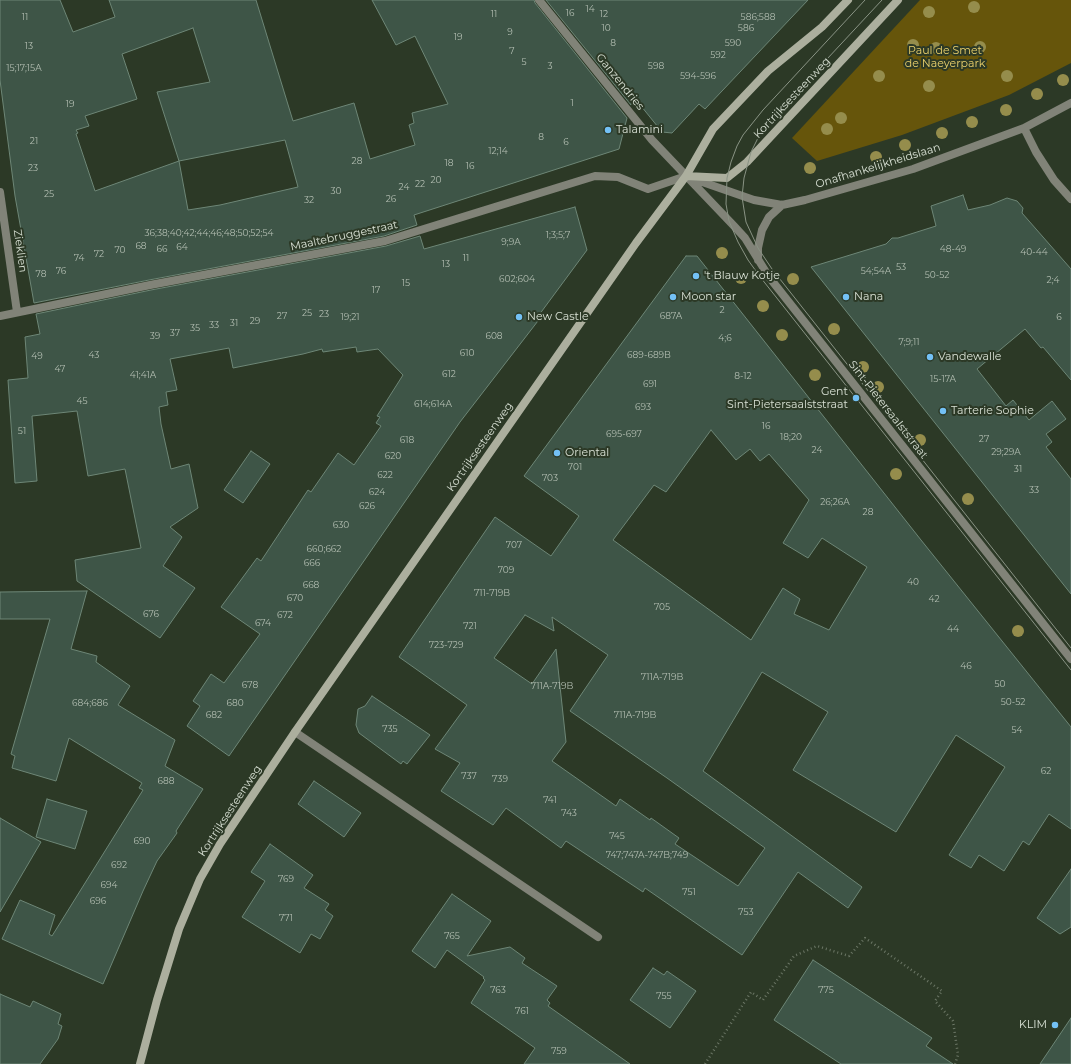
<!DOCTYPE html>
<style>
body{margin:0}
canvas{display:block;background:#2c3926}
</style>
<canvas width="1071" height="1064"></canvas>
<script>
const g = document.querySelector('canvas').getContext('2d');
g.lineJoin = 'round';
function fillPath(path, color) {
  g.fillStyle = color;
  g.fill(path, 'evenodd');
}
function poly(rows) {
  const path = new Path2D();
  for (const r of rows) {
    path.moveTo(r[0], r[1]);
    for (let i = 2; i < r.length; i += 2) path.lineTo(r[i], r[i + 1]);
  }
  return path;
}
function strokePath(path, color, width, dash) {
  g.strokeStyle = color;
  g.lineWidth = width;
  g.lineCap = dash ? 'butt' : 'round';
  g.setLineDash(dash || []);
  g.stroke(path);
}
function drawText(font, color, halo, rows, align = 'center') {
  g.font = font + ' Montserrat,sans-serif';
  g.lineWidth = 4;
  g.setLineDash([]);
  g.textBaseline = 'middle';
  g.strokeStyle = halo;
  g.fillStyle = color;
  for (const [text, x, y, turn = 0] of rows) {
    g.save();
    g.translate(x, y);
    g.rotate((+turn || 0) * Math.PI / 180);
    g.textAlign = isNaN(turn) ? turn : align;
    if (halo) g.strokeText(text, 0, 0);
    g.fillText(text, 0, 0);
    g.restore();
  }
}
fillPath(poly([
 [920,0,1071,0,1071,63,1009,95,902,135,817,161,792,138]
]), '#66550b');
const building = poly([
 [0,0,60,0,73,32,115,17,109,0,256,0,293,121,354,103,370,159,415,145,409,125,414,123,412,113,448,104,415,36,396,45,372,0,534,0,535,3,627,118,619,149,414,215,417,225,384,236,149,280,34,303,15,196,0,80,0,0],
 [193,28,210,82,157,92,179,161,285,140,298,187,220,205,188,210,179,161,95,191,76,134,78,133,76,130,89,126,85,116,137,99,122,54,193,28],
 [546,0,808,0,705,109,699,104,672,133,662,132,633,96,631,105,546,0],
 [963,195,968,210,990,205,1007,198,1017,201,1023,208,1022,213,1071,269,1071,380,1043,347,1041,348,1025,329,977,369,1006,406,1013,400,1029,420,1052,401,1066,419,1046,434,1052,442,1046,447,1071,479,1071,594,811,267,886,244,892,238,898,238,936,226,931,206,963,195],
 [575,207,587,250,539,315,541,317,460,422,229,756,187,726,200,706,193,701,211,674,224,683,260,634,221,607,257,558,261,561,308,490,311,492,338,453,354,465,381,426,376,423,380,417,377,416,403,375,378,349,357,352,356,347,323,352,322,349,303,354,233,368,229,348,170,359,177,390,166,392,168,405,159,407,161,424,171,469,189,464,198,508,170,527,182,537,163,566,195,588,160,638,77,581,75,560,141,548,125,469,88,476,77,411,32,416,37,481,15,483,8,380,28,378,25,337,40,334,36,314,151,290,386,246,420,236,424,249,575,207],
 [686,256,697,256,921,540,1071,727,1071,829,1049,814,1029,845,1023,841,1004,871,979,855,971,868,949,855,1005,767,956,735,896,832,793,770,828,712,762,672,703,771,862,887,848,908,798,872,742,955,645,888,643,892,566,841,561,848,506,808,493,825,441,791,460,763,435,749,467,705,399,657,495,517,551,556,579,516,524,476,686,256],
 [711,430,736,460,750,449,760,461,769,454,809,500,783,543,808,558,822,538,867,567,829,630,794,614,800,599,783,588,751,640,613,540,654,485,666,492,711,430],
 [525,615,554,631,552,617,608,655,570,711,667,778,765,848,738,886,675,844,679,838,651,818,650,820,620,799,616,806,552,761,566,742,556,649,532,684,494,658,525,615],
 [251,451,270,464,243,503,224,490,251,451],
 [87,591,71,649,97,656,96,662,130,686,118,705,175,740,165,766,203,789,176,831,177,833,157,861,143,891,103,984,2,939,20,900,55,915,49,934,52,936,143,790,139,788,142,783,69,738,56,781,12,768,15,756,11,754,50,619,0,619,0,592,87,591],
 [372,696,430,735,407,764,403,761,401,764,359,733,356,725,358,709,365,706,372,696],
 [314,781,361,813,344,837,298,804,314,781],
 [47,799,87,811,75,849,36,837,47,799],
 [0,818,41,842,0,912,0,818],
 [270,844,313,875,304,888,329,904,325,910,333,916,320,939,311,934,300,953,242,917,265,881,251,872,270,844],
 [1071,869,1071,927,1060,934,1037,918,1071,869],
 [452,894,491,921,467,956,510,947,525,958,522,963,557,986,547,1000,550,1003,548,1006,630,1064,524,1064,535,1048,471,1003,485,980,483,978,484,977,447,950,435,968,412,951,452,894],
 [813,960,932,1038,926,1046,953,1064,841,1064,774,1020,813,960],
 [653,968,664,975,667,971,696,991,670,1028,630,1000,653,968],
 [0,994,30,1007,33,1001,61,1014,58,1024,62,1026,58,1039,40,1064,0,1064,0,994],
 [1071,1018,1071,1064,1040,1064,1071,1018]
]);
fillPath(building, '#3e5547');
strokePath(building, '#6d8676', 1);
strokePath(poly([
 [705,1064,751,992,763,1000,794,956,817,946,849,956,865,938,942,991,935,1001,953,1021,958,1055,955,1064]
]), '#6b7665', 2.5, [1, 3]);
strokePath(poly([
 [539,0,652,140,734,226,745,238,769,277,1071,659],
 [1024,128,1036,152,1054,180,1071,199],
 [688,177,754,200,782,205,805,200,913,169,1024,128,1071,103],
 [0,192,17,312],
 [758,260,758,248,762,230,769,217,782,205],
 [0,316,150,285,385,241,595,176,618,177,648,189,686,176],
 [295,732,598,937]
]), '#818378', 8);
strokePath(poly([
 [686,176,727,178,747,162,898,0],
 [140,1064,157,1000,179,929,200,879,220,844,295,732,636,243,686,176,713,129,768,71,822,27,848,0]
]), '#acaf9e', 8);
strokePath(poly([
 [865,0,763,110,743,135,737,146,731,162,727,178,726,204,729,221,738,242,748,260,761,278,1071,670],
 [882,0,786,103,758,138,751,152,744,178,742,197,746,222,758,248,772,269,1071,648]
]), '#899384', 1);
g.fillStyle = '#958d4c';
for (const [x, y] of [
 [974,7],
 [929,12],
 [913,45],
 [980,47],
 [936,48],
 [879,76],
 [1007,76],
 [1063,80],
 [929,86],
 [1037,94],
 [1006,110],
 [841,118],
 [972,122],
 [827,129],
 [942,133],
 [905,145],
 [876,157],
 [810,168],
 [722,253],
 [741,278],
 [793,279],
 [763,306],
 [834,329],
 [782,335],
 [863,367],
 [815,375],
 [878,387],
 [920,440],
 [896,474],
 [968,499],
 [1018,631]
]) {
  g.beginPath();
  g.arc(x, y, 6, 0, 2 * Math.PI);
  g.fill();
}
for (const [x, y, r, color] of [
 [608,130,4,"#73c1f6"],
 [696,276,4,"#73c1f6"],
 [673,297,4,"#73c1f6"],
 [846,297,4,"#73c1f6"],
 [519,317,4,"#73c1f6"],
 [930,357,4,"#73c1f6"],
 [856,398,4,"#73c1f6"],
 [943,411,4,"#73c1f6"],
 [557,453,4,"#73c1f6"],
 [1055,1025,4,"#73c1f6"]
]) {
  const dot = new Path2D();
  dot.arc(x, y, r, 0, 2 * Math.PI);
  g.fillStyle = color;
  g.fill(dot);
  strokePath(dot, '#2c3926', 1.5);
}
drawText('9px', '#b2bdb1', null, [
 ["14",590,9],
 ["16",570,13],
 ["11",494,14],
 ["12",604,14],
 ["11",25,17],
 ["586;588",758,17],
 ["10",606,28],
 ["586",746,28],
 ["9",510,32],
 ["19",458,37],
 ["8",613,43],
 ["590",733,43],
 ["13",29,46],
 ["7",512,51],
 ["592",718,55],
 ["5",524,62],
 ["3",550,66],
 ["598",656,66],
 ["15;17;15A",24,68],
 ["594-596",698,76],
 ["1",572,103],
 ["19",70,104],
 ["8",541,137],
 ["21",34,141],
 ["6",566,142],
 ["12;14",498,151],
 ["28",357,161],
 ["18",449,163],
 ["16",470,166],
 ["23",33,168],
 ["20",436,180],
 ["22",420,184],
 ["24",404,187],
 ["30",336,191],
 ["25",49,194],
 ["26",391,199],
 ["32",309,200],
 ["36;38;40;42;44;46;48;50;52;54",209,233],
 ["1;3;5;7",558,235],
 ["9;9A",511,242],
 ["68",141,246],
 ["64",182,247],
 ["66",162,249],
 ["48-49",953,249],
 ["70",120,250],
 ["40-44",1034,252],
 ["72",99,254],
 ["74",79,258],
 ["11",466,258],
 ["13",446,264],
 ["53",901,267],
 ["76",61,271],
 ["54;54A",876,271],
 ["78",41,274],
 ["50-52",937,275],
 ["602;604",517,279],
 ["2;4",1053,280],
 ["15",406,283],
 ["17",376,290],
 ["2",722,310],
 ["25",307,313],
 ["23",324,314],
 ["27",282,316],
 ["687A",671,316],
 ["19;21",350,317],
 ["6",1059,317],
 ["29",255,321],
 ["31",234,323],
 ["33",214,325],
 ["35",195,328],
 ["37",175,333],
 ["39",155,336],
 ["608",494,336],
 ["4;6",725,338],
 ["7;9;11",909,342],
 ["610",467,353],
 ["43",94,355],
 ["689-689B",649,355],
 ["49",37,356],
 ["47",60,369],
 ["612",449,374],
 ["41;41A",143,375],
 ["8-12",743,376],
 ["15-17A",943,379],
 ["691",650,384],
 ["45",82,401],
 ["614;614A",433,404],
 ["693",643,407],
 ["16",766,426],
 ["51",22,431],
 ["695-697",624,434],
 ["18;20",791,437],
 ["27",984,439],
 ["618",407,440],
 ["24",817,450],
 ["29;29A",1006,452],
 ["620",393,456],
 ["701",575,467],
 ["31",1018,469],
 ["622",385,475],
 ["703",550,478],
 ["33",1034,490],
 ["624",377,492],
 ["26;26A",835,502],
 ["626",367,506],
 ["28",868,512],
 ["630",341,525],
 ["707",514,545],
 ["660;662",324,549],
 ["666",312,563],
 ["709",506,570],
 ["40",913,582],
 ["668",311,585],
 ["711-719B",492,593],
 ["670",295,598],
 ["42",934,599],
 ["705",662,607],
 ["676",151,614],
 ["672",285,615],
 ["674",263,623],
 ["721",470,626],
 ["44",953,629],
 ["723-729",446,645],
 ["46",966,666],
 ["711A-719B",662,677],
 ["50",1000,684],
 ["678",250,685],
 ["711A-719B",552,686],
 ["50-52",1013,702],
 ["684;686",90,703],
 ["680",235,703],
 ["682",214,715],
 ["711A-719B",635,715],
 ["735",390,729],
 ["54",1017,730],
 ["62",1046,771],
 ["737",469,776],
 ["739",500,779],
 ["688",166,781],
 ["741",550,800],
 ["743",569,813],
 ["745",617,836],
 ["690",142,841],
 ["747;747A-747B;749",647,855],
 ["692",119,865],
 ["769",286,879],
 ["694",109,885],
 ["751",689,892],
 ["696",98,901],
 ["753",746,912],
 ["771",286,918],
 ["765",452,936],
 ["763",498,990],
 ["775",826,990],
 ["755",664,996],
 ["761",522,1011],
 ["759",559,1051]
]);
drawText('11px', '#ebd16c', '#2c3926', [
 ["Paul de Smet",945,51],
 ["de Naeyerpark",945,64]
]);
drawText('11px', '#d8e0d4', '#2c3926', [
 ["Ganzendries",620,82,51],
 ["Kortrijksesteenweg",792,98,-47],
 ["Onafhankelijkheidslaan",878,166,-17],
 ["Maaltebruggestraat",344,236,-12],
 ["Zieklien",20,251,82],
 ["Sint-Pietersaalststraat",888,410,52],
 ["Kortrijksesteenweg",480,447,-55],
 ["Kortrijksesteenweg",230,811,-57]
]);
drawText('11px', '#d8e0d4', '#2c3926', [
 ["Talamini",616,130],
 ["'t Blauw Kotje",704,276],
 ["Moon star",681,297],
 ["Nana",854,297],
 ["New Castle",527,317],
 ["Vandewalle",938,357],
 ["Gent",848,392,"right"],
 ["Sint-Pietersaalststraat",848,405,"right"],
 ["Tarterie Sophie",951,411],
 ["Oriental",565,453],
 ["KLIM",1047,1025,"right"]
], 'left');
</script>
